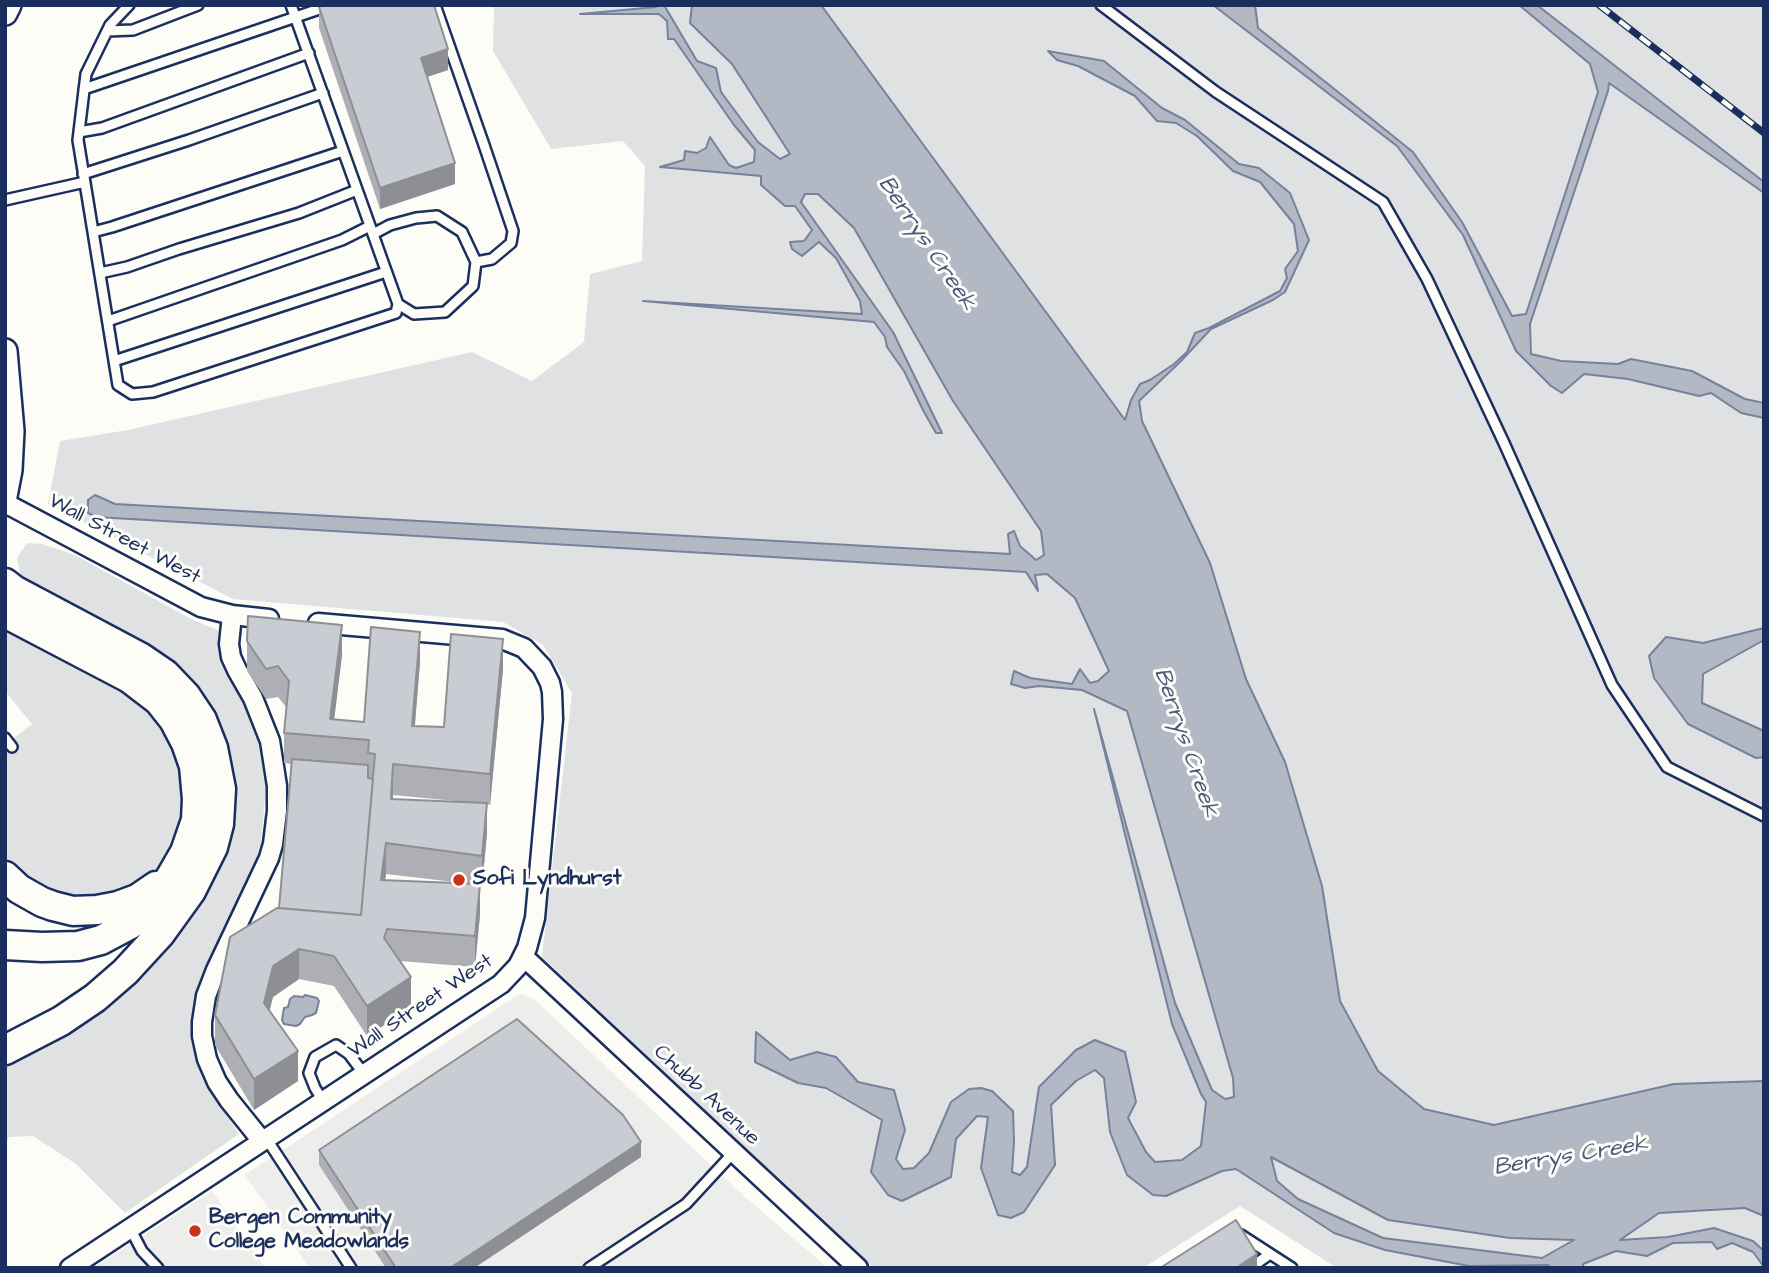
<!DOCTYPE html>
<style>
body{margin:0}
#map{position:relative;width:1769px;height:1273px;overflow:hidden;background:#fdfcf7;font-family:"Architects Daughter",sans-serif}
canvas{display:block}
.frame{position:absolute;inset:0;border:7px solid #1b2f5e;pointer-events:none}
</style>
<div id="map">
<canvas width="1769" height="1273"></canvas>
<div class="frame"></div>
</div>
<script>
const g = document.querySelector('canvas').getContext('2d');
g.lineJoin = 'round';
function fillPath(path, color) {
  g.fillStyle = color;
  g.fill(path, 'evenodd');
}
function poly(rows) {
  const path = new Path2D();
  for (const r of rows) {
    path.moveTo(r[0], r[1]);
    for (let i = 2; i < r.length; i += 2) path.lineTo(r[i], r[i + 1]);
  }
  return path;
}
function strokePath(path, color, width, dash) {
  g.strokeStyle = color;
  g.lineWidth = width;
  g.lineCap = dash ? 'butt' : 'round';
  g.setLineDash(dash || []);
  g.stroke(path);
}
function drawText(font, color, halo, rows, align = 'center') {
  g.font = font + ' "Architects Daughter",sans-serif';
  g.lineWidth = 6;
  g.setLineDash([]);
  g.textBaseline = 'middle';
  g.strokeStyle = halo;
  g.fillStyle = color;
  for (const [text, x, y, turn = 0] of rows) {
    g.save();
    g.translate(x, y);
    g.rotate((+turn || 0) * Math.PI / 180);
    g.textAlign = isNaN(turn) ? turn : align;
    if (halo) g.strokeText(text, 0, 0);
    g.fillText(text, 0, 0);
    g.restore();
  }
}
fillPath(poly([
 [522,994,535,1000,746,1198,828,1268,310,1268,245,1175,515,997],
 [212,1191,265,1268,93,1268]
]), '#edeeec');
fillPath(poly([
 [494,5,1764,5,1764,1268,1337,1268,1240,1206,1143,1268,874,1268,542,957,572,693,543,645,503,622,233,599,48,504,60,441,128,430,472,352,532,381,584,342,590,274,642,261,645,166,623,141,551,149,493,51],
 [27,543,42,544,75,555,193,620,218,630,226,665,245,700,258,740,266,788,260,853,204,974,194,1011,196,1046,208,1085,239,1134,125,1213,76,1164,33,1136,9,1137,5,1144,5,1059,208,882,235,824,225,746,22,581,17,558],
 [5,630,25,635,119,684,175,739,187,806,161,869,125,892,81,904,33,888,5,862,5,745,32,724,5,691]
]), '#e0e1e3');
const water = poly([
 [656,5,664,5,697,61,716,68,721,92,758,142,780,159,790,154,732,64,690,23,692,5,821,5,1125,420,1131,400,1140,384,1150,380,1174,364,1187,352,1195,333,1209,328,1280,291,1287,278,1285,269,1298,251,1294,224,1260,182,1233,171,1197,136,1176,123,1157,121,1135,96,1078,66,1057,60,1048,51,1104,61,1162,108,1185,120,1239,164,1259,168,1290,193,1309,240,1285,292,1273,300,1211,329,1180,362,1139,401,1142,421,1210,563,1246,679,1285,762,1322,886,1340,1001,1378,1071,1424,1109,1494,1125,1674,1084,1764,1081,1764,1216,1745,1208,1659,1213,1620,1240,1668,1237,1714,1228,1753,1241,1764,1251,1764,1267,1753,1252,1732,1243,1717,1249,1712,1242,1673,1243,1647,1256,1616,1251,1583,1264,1583,1268,1551,1268,1548,1265,1469,1266,1385,1250,1334,1233,1236,1169,1222,1171,1166,1196,1153,1195,1127,1175,1110,1132,1104,1078,1095,1070,1076,1081,1051,1105,1055,1165,1024,1212,1011,1218,998,1215,981,1168,988,1117,977,1116,956,1139,951,1177,902,1201,888,1195,871,1172,882,1120,826,1088,798,1083,755,1062,756,1032,790,1060,817,1052,836,1057,858,1082,894,1090,905,1130,896,1159,903,1169,914,1168,929,1153,951,1102,969,1089,981,1088,992,1091,1013,1111,1014,1142,1012,1172,1020,1175,1027,1167,1039,1087,1076,1050,1095,1040,1125,1052,1136,1102,1128,1118,1146,1152,1155,1162,1182,1160,1201,1146,1206,1102,1201,1094,1172,1024,1094,709,1175,1003,1212,1090,1225,1099,1234,1097,1233,1078,1127,711,1082,690,1039,686,1025,688,1011,684,1014,671,1030,678,1072,684,1080,669,1090,683,1098,681,1109,671,1075,598,1047,574,1035,575,1038,591,1026,572,96,517,88,513,88,500,95,495,115,504,1010,554,1008,534,1014,531,1020,546,1036,560,1044,555,1041,531,953,401,854,228,818,194,805,194,801,202,893,332,942,433,936,433,924,412,904,371,887,347,885,337,874,322,643,301,862,314,860,301,836,258,819,242,802,256,792,249,790,242,804,241,812,230,795,206,785,206,761,185,761,176,660,167,684,160,685,151,697,153,706,148,710,137,729,165,736,168,754,162,755,150,734,125,674,39,668,39,667,21,659,14,580,14,656,7,656,5],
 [1271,1157,1388,1220,1510,1238,1574,1240,1542,1258,1383,1238,1298,1199,1277,1181,1271,1157],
 [1213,5,1255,5,1258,28,1413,152,1462,222,1512,316,1526,314,1598,92,1590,64,1519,5,1537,5,1764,182,1764,193,1609,83,1608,91,1530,324,1531,354,1561,361,1618,364,1631,359,1692,371,1745,399,1764,403,1764,418,1741,413,1711,393,1699,396,1628,379,1584,374,1562,393,1551,386,1516,351,1463,235,1397,146,1213,5],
 [1764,628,1764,640,1703,674,1702,703,1764,731,1764,757,1756,758,1688,724,1654,678,1649,656,1666,637,1703,643,1764,628],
 [305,995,317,998,319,1001,316,1013,312,1015,305,1017,300,1024,296,1026,284,1024,282,1020,284,1008,288,1007,290,999,294,996,303,997,305,995]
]);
fillPath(water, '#b3b8c5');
strokePath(water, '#76819c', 2);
const service = poly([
 [129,5,110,25,86,74,78,140,118,385,132,394,153,392,396,313,398,304,291,5],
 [435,5,484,145,513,231,511,243,492,259,476,262],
 [1101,5,1216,92,1383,202,1427,279,1504,443,1612,685,1667,767,1764,816],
 [107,31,133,30,198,5],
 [84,89,331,5],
 [79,132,102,128,309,53],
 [83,174,189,140,323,93],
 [5,200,85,182],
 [93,232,112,227,343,151],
 [373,234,390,225,416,218,437,216,462,232,476,262,473,286,445,312,414,314,398,304],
 [100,273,127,267,179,249,299,213,357,190],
 [108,321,342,240,370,226],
 [114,361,386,272],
 [5,738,12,747],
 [323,1101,315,1088,309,1073,315,1057,336,1045,349,1054,364,1074],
 [266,1138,351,1268],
 [130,1228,142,1251,158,1268],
 [1241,1235,1292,1268],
 [589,1268,686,1204,734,1152],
 [1250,1268,1270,1254]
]);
const minor = poly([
 [5,503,201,607,232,615,269,619],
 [232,615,229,644,231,657,237,670,253,698,270,741,277,786,277,811,273,844,269,858,216,970,206,996,202,1022,202,1036,207,1059,217,1082,229,1100,262,1141],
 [524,957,858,1268],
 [70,1268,501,984,518,966,527,948,535,918,553,719,552,692,550,683,542,667,524,648,502,639,318,623]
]);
const tertiary = poly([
 [5,13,9,5],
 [5,351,12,431,10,470,5,496]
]);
const primary = poly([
 [5,583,14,590,140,657,165,674,186,696,202,720,213,748,221,789,219,824,213,847,191,891,160,934,125,972,95,998,61,1021,5,1050],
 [5,613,129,678,159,701,174,720,186,743,194,766,197,799,196,820,185,852,170,878,155,900,131,924,101,940,78,946,42,947,5,945],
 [5,876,19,889,42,902,53,906,73,911,97,910,118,906,137,899,156,886]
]);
strokePath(service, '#1b2f5e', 14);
strokePath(minor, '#1b2f5e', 23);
strokePath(tertiary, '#1b2f5e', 28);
strokePath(primary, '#1b2f5e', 33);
strokePath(service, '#fdfcf7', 9);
strokePath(minor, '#fdfcf7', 18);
strokePath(tertiary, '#fdfcf7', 23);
strokePath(primary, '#fdfcf7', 28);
const rail = poly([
 [1599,5,1764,133]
]);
strokePath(rail, '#1b2f5e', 7);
strokePath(rail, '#fdfcf7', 4.5, [13]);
fillPath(poly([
 [319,7,448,70,427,77,455,184,380,209,319,28],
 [247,641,342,655,334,720,364,722,420,662,415,726,444,727,503,669,490,805,487,804,487,833,482,886,480,886,480,914,475,967,400,961,411,1008,367,1036,334,986,299,979,273,997,269,1011,298,1081,254,1110,215,1045,215,1015,279,908,291,764,284,763,284,733,286,707,278,697,266,699,247,671],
 [393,795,466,802,393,799],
 [386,874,463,883,385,880],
 [319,1150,641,1157,474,1268,386,1268,319,1165]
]), '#adafb5');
fillPath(poly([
 [448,49,448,70,421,79,421,58],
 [455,163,455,184,380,209,380,188],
 [342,625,342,655,332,737,330,719],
 [420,632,420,662,412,757,412,726],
 [503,639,503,669,490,805,490,774],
 [393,764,393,795,391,830,391,799],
 [487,803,487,833,482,886,482,856],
 [386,843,386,874,381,910,381,880],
 [480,884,480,914,475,967,475,936],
 [299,949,299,979,273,997,264,1033,264,1003,273,966],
 [411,977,411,1008,367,1036,367,1006],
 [298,1051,298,1081,254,1110,254,1079],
 [641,1142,641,1157,474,1268,450,1268],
 [1257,1254,1257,1268,1236,1268]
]), '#8d8f94');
const building = poly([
 [323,5,434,5,448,49,421,58,455,163,380,188,319,7,323,5],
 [248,616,342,625,330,719,364,722,371,627,420,632,412,726,444,727,451,634,503,639,490,774,393,764,391,799,487,803,482,856,386,843,381,880,480,884,475,936,387,929,384,938,411,977,367,1006,334,956,299,949,273,966,264,1003,298,1051,254,1079,215,1015,230,937,277,908,361,915,375,754,368,753,369,740,284,733,289,681,278,666,266,669,247,641,248,616],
 [292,759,368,765,368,778,373,779,361,915,279,908,292,759],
 [517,1019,623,1115,641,1142,450,1268,396,1268,319,1150,517,1019],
 [1236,1220,1257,1254,1236,1268,1160,1268,1236,1220]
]);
fillPath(building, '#c9ccd3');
strokePath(building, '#8d8f94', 2);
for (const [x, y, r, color] of [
 [459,880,7,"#c8321e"],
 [195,1231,7,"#c8321e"]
]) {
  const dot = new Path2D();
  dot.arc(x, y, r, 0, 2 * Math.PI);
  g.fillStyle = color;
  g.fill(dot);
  strokePath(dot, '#fdfcf7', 2.5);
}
drawText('21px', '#1b2f5e', '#fdfcf7', [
 ["Wall Street West",124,540,28],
 ["Wall Street West",421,1007,-34],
 ["Chubb Avenue",706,1096,43]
]);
drawText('bold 21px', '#1b2f5e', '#fdfcf7', [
 ["Sofi Lyndhurst",473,880],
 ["Bergen Community",209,1219],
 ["College Meadowlands",209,1243]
], 'left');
drawText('italic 23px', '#49587d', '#fdfcf7', [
 ["Berrys Creek",926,244,56],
 ["Berrys Creek",1185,743,71],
 ["Berrys Creek",1571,1157,-9]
]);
</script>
